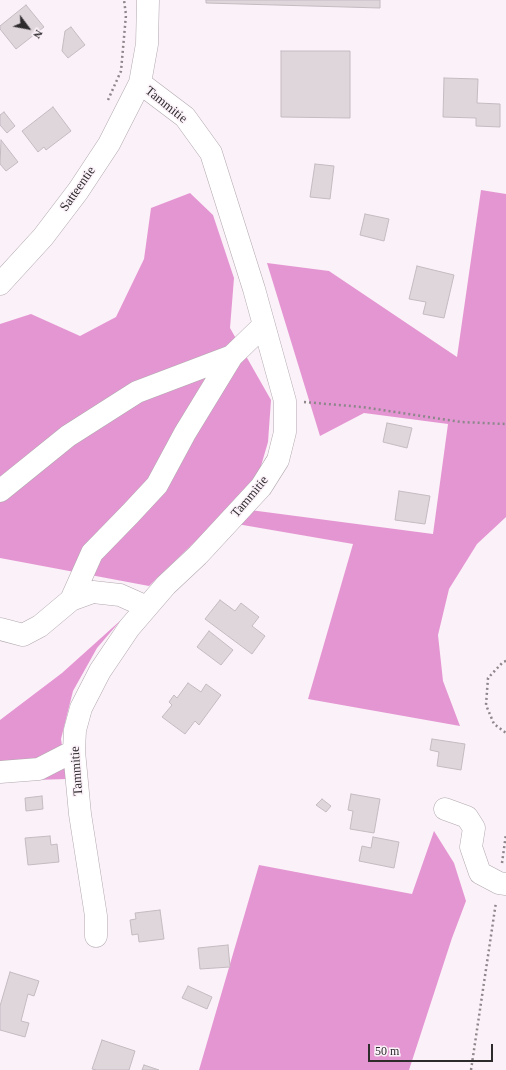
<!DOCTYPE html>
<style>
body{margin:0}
#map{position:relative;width:506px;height:1070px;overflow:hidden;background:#fbf1f8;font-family:"Times New Roman",serif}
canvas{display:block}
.north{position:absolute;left:8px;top:8px;width:40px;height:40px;-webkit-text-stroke:3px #fbf1f8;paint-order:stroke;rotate:122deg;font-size:11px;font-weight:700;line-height:16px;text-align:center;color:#2e2b2d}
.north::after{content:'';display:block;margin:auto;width:14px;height:18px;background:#2e2b2d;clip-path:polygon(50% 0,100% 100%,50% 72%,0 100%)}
.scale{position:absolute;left:368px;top:1044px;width:125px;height:18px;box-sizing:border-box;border:2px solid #2e2b2d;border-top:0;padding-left:5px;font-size:12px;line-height:14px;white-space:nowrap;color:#2e2b2d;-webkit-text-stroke:3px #fbf1f8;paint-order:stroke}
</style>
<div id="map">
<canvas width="506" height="1070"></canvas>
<div class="north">N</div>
<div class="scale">50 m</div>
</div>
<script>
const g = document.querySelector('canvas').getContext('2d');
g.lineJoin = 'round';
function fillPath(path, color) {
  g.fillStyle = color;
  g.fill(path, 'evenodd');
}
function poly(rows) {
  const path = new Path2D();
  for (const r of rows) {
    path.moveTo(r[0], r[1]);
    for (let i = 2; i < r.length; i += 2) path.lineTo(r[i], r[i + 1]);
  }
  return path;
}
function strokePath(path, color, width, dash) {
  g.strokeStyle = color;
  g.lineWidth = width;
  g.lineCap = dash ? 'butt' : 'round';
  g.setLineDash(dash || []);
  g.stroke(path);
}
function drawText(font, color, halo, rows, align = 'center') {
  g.font = font + ' "Times New Roman",serif';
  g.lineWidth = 3;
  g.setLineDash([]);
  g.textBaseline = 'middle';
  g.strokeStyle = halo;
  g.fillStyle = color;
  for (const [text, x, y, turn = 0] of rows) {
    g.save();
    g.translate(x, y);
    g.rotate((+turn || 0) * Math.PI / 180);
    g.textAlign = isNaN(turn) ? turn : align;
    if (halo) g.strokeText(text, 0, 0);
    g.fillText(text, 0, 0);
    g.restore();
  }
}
fillPath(poly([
 [481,190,506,194,506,517,477,544,449,589,438,635,443,681,460,726,308,699,353,544,237,524,250,510,433,534,448,424,364,413,320,436,267,263,329,271,457,357],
 [190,193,213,215,234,278,230,328,271,400,268,442,256,483,149,586,0,558,0,324,31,314,80,336,116,317,144,259,151,208],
 [121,620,97,648,73,691,61,739,67,779,0,781,0,720,62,673],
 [434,831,454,863,466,901,452,938,409,1070,199,1070,259,865,412,894]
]), '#e496d2');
const building = poly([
 [206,0,380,0,380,8,206,3,206,0],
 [26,5,44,27,16,49,0,29,0,26,26,5],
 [71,27,85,45,68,58,62,51,65,31,71,27],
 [281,51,350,51,350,118,281,117,281,51],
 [444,78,478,79,477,103,500,104,500,127,476,126,476,118,443,117,444,78],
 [53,107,71,131,46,150,44,147,38,152,22,131,53,107],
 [4,112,15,126,7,133,0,125,0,115,4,112],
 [1,140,18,162,6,171,0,164,1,140],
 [315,164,334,166,330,199,310,197,315,164],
 [365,214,389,219,384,241,360,235,365,214],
 [417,266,454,275,444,318,423,314,426,302,409,299,417,266],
 [387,423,412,428,407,448,383,442,387,423],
 [399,491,430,496,425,524,395,520,399,491],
 [220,600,235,611,241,603,259,617,252,626,265,636,252,654,205,619,220,600],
 [209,631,233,650,221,665,197,647,209,631],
 [188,683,201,692,206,684,221,695,199,725,195,721,185,734,162,717,172,705,169,702,174,695,177,698,188,683],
 [432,739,465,744,461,770,437,766,439,752,430,750,432,739],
 [351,794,380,799,374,833,350,829,353,811,348,810,351,794],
 [42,796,43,809,26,811,25,798,42,796],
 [322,799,331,806,326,812,316,805,322,799],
 [50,836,51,845,57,844,59,862,28,865,25,838,50,836],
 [373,837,399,842,394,868,359,861,362,846,371,848,373,837],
 [160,910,164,939,139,942,138,934,132,935,130,920,136,919,135,913,160,910],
 [228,945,230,967,200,969,198,948,228,945],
 [10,972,39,981,34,996,28,994,21,1021,29,1023,25,1037,0,1030,0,1006,10,972],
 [188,986,212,997,207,1009,182,998,188,986],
 [102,1040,135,1051,129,1070,97,1070,92,1069,102,1040],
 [144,1065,159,1070,142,1070,144,1065]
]);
fillPath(building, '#dfd6dc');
strokePath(building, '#c4bbc1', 1);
const minor = poly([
 [0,284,43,237,78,191,109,144,140,83],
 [0,491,68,436,137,392,232,356,264,325],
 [71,600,92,553,130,514,157,485,185,433,232,356],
 [0,629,23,635,40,626,71,600,93,592,120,595,147,607],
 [0,772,39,769,74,751],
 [445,809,467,817,474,828,471,847,480,873,499,883,506,884],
 [96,936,96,916,80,814,74,751,75,730,81,708,100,671,129,628,166,585,198,555,261,487,278,460,285,432,285,401,254,289,211,153,185,117,140,83,147,44,148,0]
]);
strokePath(minor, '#b1a8ae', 23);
strokePath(poly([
 [108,100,121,71,126,15,124,0],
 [304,402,362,407,461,422,506,424],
 [506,661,503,662,488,678,486,705,494,724,506,733],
 [502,863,506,834],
 [471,1070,496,902]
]), '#8d878b', 2.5, [2, 3]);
strokePath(minor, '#fff', 22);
drawText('13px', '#2e2b2d', '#fbf1f8', [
 ["Tammitie",166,105,39],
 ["Satteentie",78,189,-55],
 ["Tammitie",250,497,-50],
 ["Tammitie",77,771,-94]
]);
</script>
